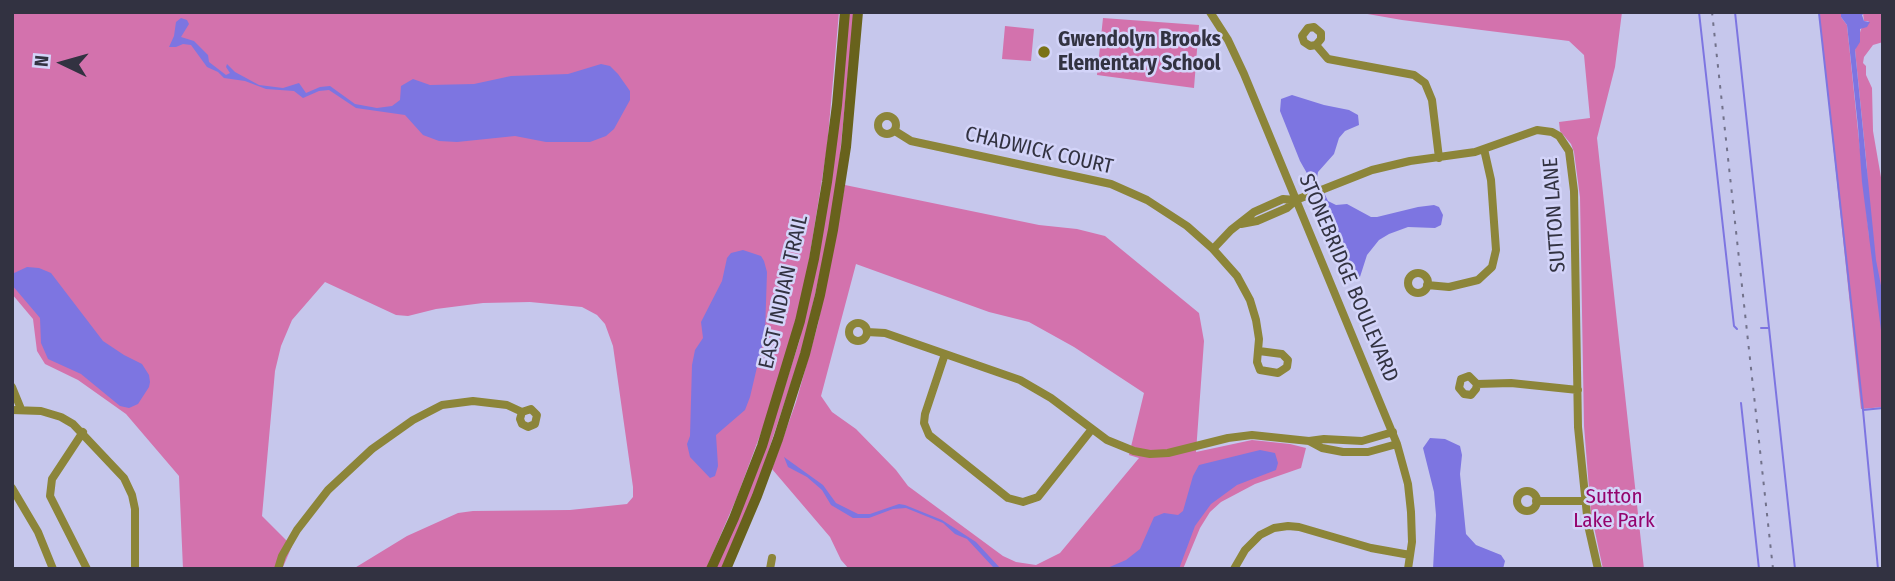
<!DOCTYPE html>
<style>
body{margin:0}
#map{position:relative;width:1895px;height:581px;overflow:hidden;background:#c6c7ec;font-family:"Fira Sans Condensed",sans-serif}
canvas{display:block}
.frame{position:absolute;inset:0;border:14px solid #323241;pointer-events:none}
.north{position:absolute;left:28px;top:28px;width:70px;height:70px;-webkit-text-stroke:5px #d3d4f9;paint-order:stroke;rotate:275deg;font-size:19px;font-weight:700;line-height:28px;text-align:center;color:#323241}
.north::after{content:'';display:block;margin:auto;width:24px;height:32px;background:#323241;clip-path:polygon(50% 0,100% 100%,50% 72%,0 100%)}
</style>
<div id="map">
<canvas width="1895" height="581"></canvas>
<div class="frame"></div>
<div class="north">N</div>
</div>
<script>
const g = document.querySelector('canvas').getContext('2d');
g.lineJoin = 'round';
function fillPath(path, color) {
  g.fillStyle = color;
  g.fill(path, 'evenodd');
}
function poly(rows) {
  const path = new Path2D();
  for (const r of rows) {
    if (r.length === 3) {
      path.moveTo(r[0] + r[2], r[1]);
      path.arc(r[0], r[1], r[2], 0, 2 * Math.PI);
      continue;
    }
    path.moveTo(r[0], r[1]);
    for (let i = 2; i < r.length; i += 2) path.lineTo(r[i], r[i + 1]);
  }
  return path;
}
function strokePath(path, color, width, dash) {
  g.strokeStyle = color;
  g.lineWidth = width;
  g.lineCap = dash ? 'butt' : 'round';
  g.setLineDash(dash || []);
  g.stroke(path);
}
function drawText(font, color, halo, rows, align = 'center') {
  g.font = font + ' "Fira Sans Condensed",sans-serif';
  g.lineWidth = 5;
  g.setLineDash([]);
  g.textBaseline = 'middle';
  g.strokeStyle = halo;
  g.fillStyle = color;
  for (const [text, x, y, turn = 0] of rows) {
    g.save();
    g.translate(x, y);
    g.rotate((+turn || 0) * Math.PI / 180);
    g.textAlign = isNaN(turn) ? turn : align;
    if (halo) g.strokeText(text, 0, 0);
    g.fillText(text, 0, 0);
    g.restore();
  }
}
fillPath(poly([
 [12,12,839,12,827,148,805,285,775,395,737,497,706,569,353,569,407,536,458,513,473,511,570,510,627,504,633,497,633,487,613,346,605,324,597,315,582,307,530,302,483,303,436,309,408,316,396,315,325,282,292,320,281,346,275,371,262,516,292,546,283,567,285,569,183,569,179,476,126,414,78,380,45,364,37,351,33,319,12,294],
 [849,12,854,12,838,175,828,237,803,347,757,485,721,569,715,569,760,464,800,339],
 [1356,12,1622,12,1615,67,1597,138,1644,569,1603,569,1591,513,1584,426,1580,197,1574,152,1571,144,1560,131,1559,122,1590,118,1584,55,1569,41,1402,20],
 [1819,12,1841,12,1841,17,1847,25,1869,236,1867,169,1855,50,1861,29,1869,21,1864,21,1863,13,1883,12,1883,42,1873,45,1864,57,1863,63,1866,66,1866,75,1872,88,1873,131,1883,189,1881,207,1883,216,1883,407,1861,409],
 [1103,18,1199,25,1194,88,1097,75],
 [1005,26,1034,29,1031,61,1002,59],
 [845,185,1039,225,1077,229,1105,236,1199,313,1204,341,1196,452,1252,440,1290,444,1306,448,1301,468,1255,484,1221,502,1210,512,1200,528,1183,569,849,569,841,560,830,537,772,469,796,402,818,324],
 [856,264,989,312,1029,322,1074,347,1144,393,1129,455,1139,458,1060,553,1036,565,1016,562,1003,556,908,486,896,470,856,429,832,412,821,396]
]), '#d372ad');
fillPath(poly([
 [1841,12,1866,12,1862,15,1864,21,1870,22,1867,27,1860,29,1860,42,1855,50,1876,260,1883,296,1883,346,1862,182,1858,127,1847,25,1841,17],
 [181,18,187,20,189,24,181,37,194,41,208,55,209,62,226,75,230,73,226,67,227,64,235,72,259,85,283,88,299,83,306,93,320,87,330,86,355,104,377,108,392,106,400,100,401,86,413,79,430,85,474,84,511,76,568,74,601,64,610,66,618,74,630,91,630,100,614,129,606,136,590,142,546,142,515,136,457,142,439,141,423,135,405,115,356,108,329,90,319,91,303,98,294,91,266,89,245,81,224,78,218,72,207,67,191,45,183,44,176,47,169,47,174,36,176,22],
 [1292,95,1324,105,1349,110,1358,115,1359,125,1345,131,1339,138,1334,154,1318,172,1317,178,1328,201,1336,205,1347,204,1371,217,1377,217,1418,207,1434,205,1439,207,1443,215,1441,225,1435,228,1408,227,1389,234,1379,240,1367,255,1359,280,1350,278,1324,219,1321,198,1300,161,1280,111,1281,99],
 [743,250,761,256,764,261,767,272,765,333,750,397,745,410,716,435,718,466,715,476,710,478,690,457,687,444,690,436,692,365,695,350,703,338,701,322,722,281,727,258,731,253],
 [27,267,39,268,51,273,103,341,124,355,142,364,149,375,150,382,149,387,138,404,129,408,120,406,81,374,48,359,41,343,40,318,12,285,12,274],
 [1430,438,1445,439,1460,446,1462,455,1460,474,1466,534,1476,545,1501,555,1505,561,1503,569,1433,569,1436,515,1434,492,1423,448],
 [1260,450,1275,453,1278,463,1276,470,1237,485,1211,504,1195,526,1179,569,1105,569,1126,560,1140,549,1154,517,1164,513,1178,515,1183,511,1193,476,1199,465],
 [784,457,823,485,836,503,858,514,870,514,899,504,905,505,942,520,976,542,1001,569,993,567,967,539,955,534,943,523,906,508,893,509,869,518,853,518,831,505,822,490,807,477,788,467]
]), '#7d75e1');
strokePath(poly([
 [1699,12,1734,326,1737,329],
 [1735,12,1795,569],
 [1817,13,1819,13,1863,410],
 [1761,328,1769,328],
 [1741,403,1759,569],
 [1878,569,1863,410,1883,408]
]), '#7d75e1', 2);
strokePath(poly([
 [1210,12,1228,40,1244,74,1397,444,1408,484,1411,512,1412,542,1408,569],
 [1316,45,1321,39,1321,33,1314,27,1308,28,1302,36,1304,42,1310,46,1316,45,1328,59,1414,75,1425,83,1432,100,1439,158],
 [887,125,9],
 [895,131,911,141,1111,184,1147,200,1187,226,1213,249,1237,276,1250,300,1256,320,1259,339,1257,362,1260,370,1278,373,1287,367,1288,360,1282,354,1259,351],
 [1241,224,1257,221,1287,208,1296,200,1372,170,1410,161,1475,152,1537,130,1552,132,1559,136,1569,151,1574,191,1578,427,1588,525,1598,569],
 [1213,249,1231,230,1254,212,1283,199,1296,200],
 [1418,283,10],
 [1427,285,1449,287,1478,280,1492,267,1496,250,1491,180,1484,149],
 [858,332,9],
 [867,332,885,333,1020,380,1051,398,1107,440,1134,451,1150,454,1168,453,1228,438,1252,435,1309,441,1322,448,1343,452,1368,452,1397,444],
 [945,354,925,414,924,423,929,435,1008,498,1023,502,1038,497,1092,429],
 [1477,384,1476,389,1471,395,1464,394,1459,388,1461,379,1469,376,1477,384,1511,383,1578,390],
 [12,387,21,409],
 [12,410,41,411,61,417,73,424,124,478,132,495,135,509,135,569],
 [83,432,52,479,50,496,87,569],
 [1309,441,1324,439,1362,441,1393,432],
 [12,488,38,532,53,569],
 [1527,501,10],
 [1536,501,1585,501],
 [278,569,282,556,297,530,328,490,372,449,413,420,442,405,473,401,507,405,522,412,531,409,537,415,535,424,528,427,522,424,520,419,522,412],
 [770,569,772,558],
 [1234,569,1245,550,1260,535,1274,528,1288,526,1299,527,1371,548,1410,555]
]), '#8c8539', 8);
strokePath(poly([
 [711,569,734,518,762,446,800,321,814,259,827,182,837,105,845,12],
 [726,569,757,496,778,439,805,354,820,295,833,230,846,147,858,12]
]), '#68621c', 10);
strokePath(poly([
 [1712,12,1773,569]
]), '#72728b', 2, [3.5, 7]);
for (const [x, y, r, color] of [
 [1044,52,7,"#7a7215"]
]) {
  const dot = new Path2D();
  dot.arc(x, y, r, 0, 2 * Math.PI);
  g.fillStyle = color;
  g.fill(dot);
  strokePath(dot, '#d3d4f9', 2.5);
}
drawText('bold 21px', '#323241', '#d3d4f9', [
 ["Gwendolyn Brooks",1058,40],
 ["Elementary School",1058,64]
], 'left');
drawText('21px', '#323241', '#d3d4f9', [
 ["CHADWICK COURT",1039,151,13],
 ["SUTTON LANE",1555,215,-94],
 ["STONEBRIDGE BOULEVARD",1348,278,67],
 ["EAST INDIAN TRAIL",784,292,-77]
]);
drawText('21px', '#94036d', '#d3d4f9', [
 ["Sutton",1614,497],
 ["Lake Park",1614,521]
]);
</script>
